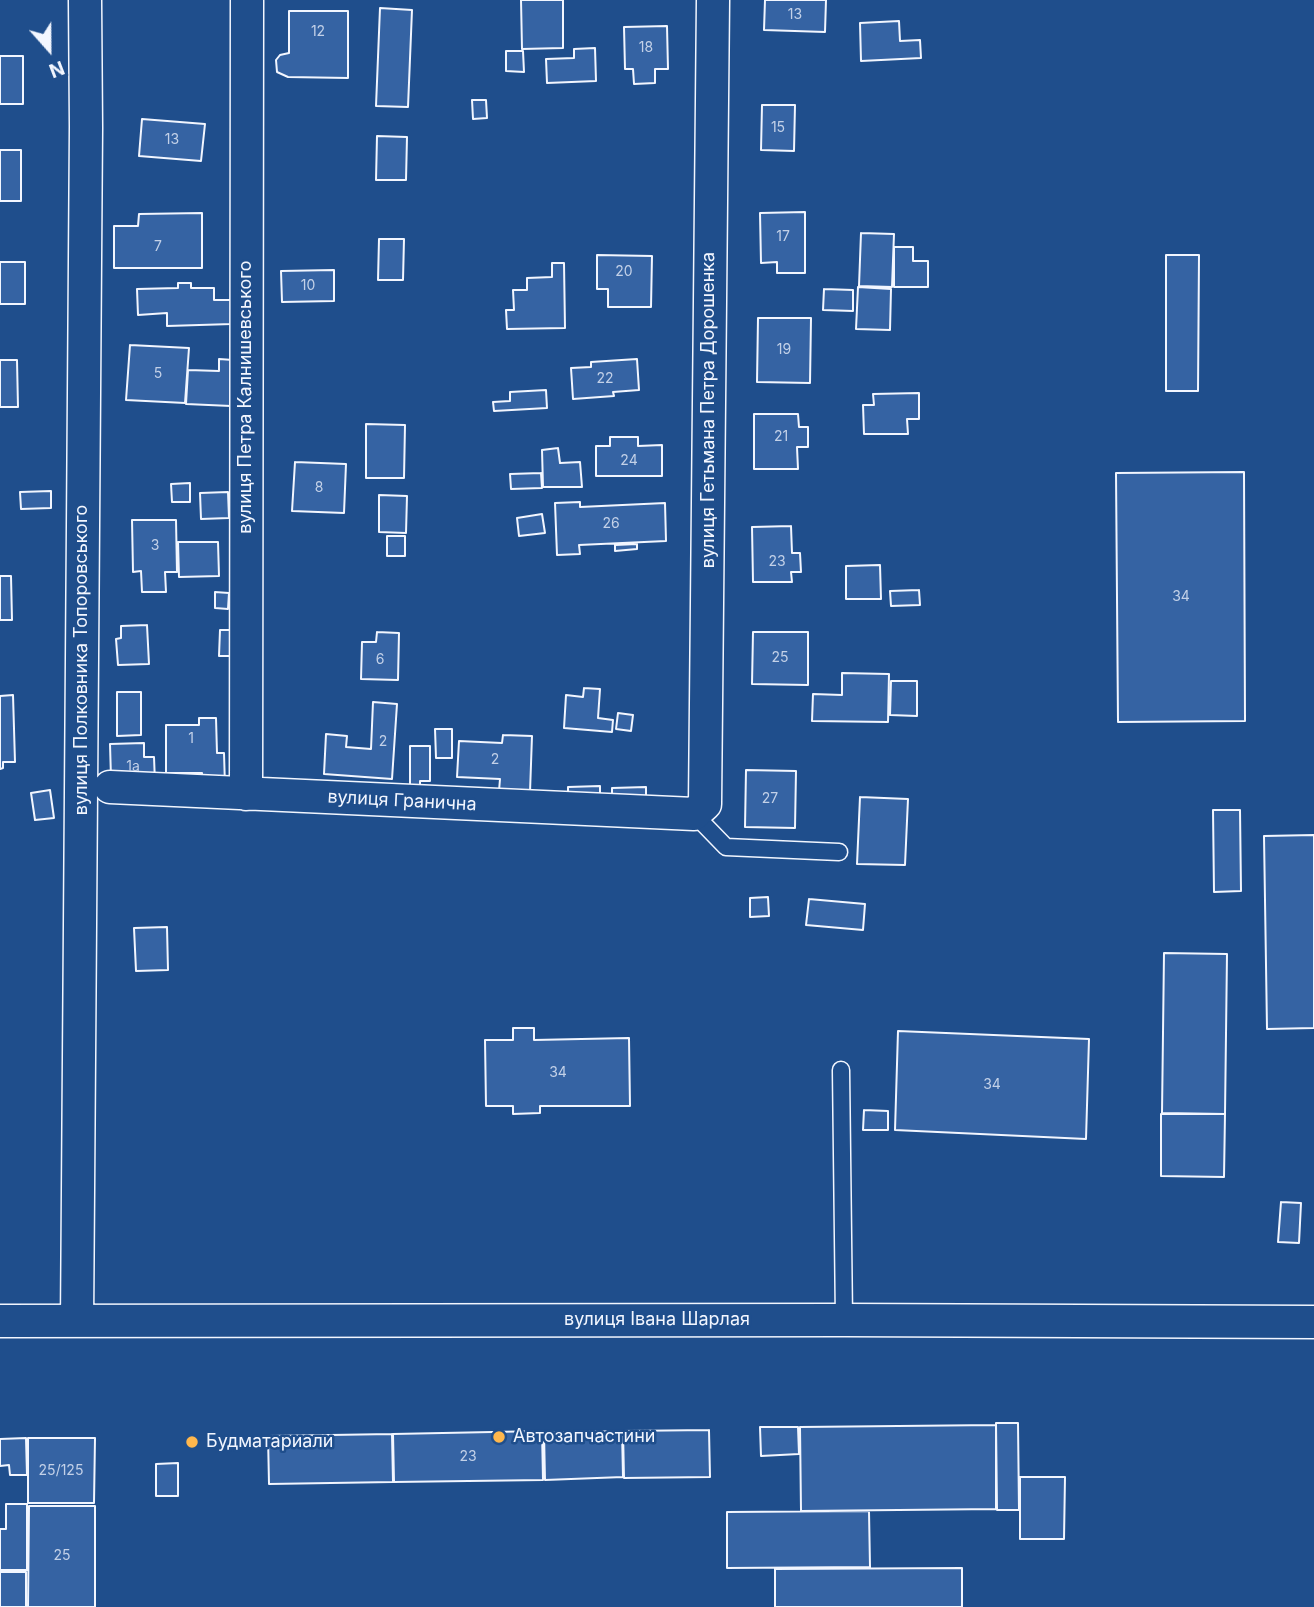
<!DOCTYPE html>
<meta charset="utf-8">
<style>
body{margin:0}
#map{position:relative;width:1314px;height:1607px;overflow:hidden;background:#1f4e8c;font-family:Inter,sans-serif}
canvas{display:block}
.north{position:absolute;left:14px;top:14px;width:70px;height:70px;-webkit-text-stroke:5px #1f4e8c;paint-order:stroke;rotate:159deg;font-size:19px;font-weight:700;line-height:28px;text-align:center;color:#f2f6ff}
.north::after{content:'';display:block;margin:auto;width:24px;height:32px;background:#f2f6ff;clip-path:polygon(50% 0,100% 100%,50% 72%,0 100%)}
</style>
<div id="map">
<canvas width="1314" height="1607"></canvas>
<div class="north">N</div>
</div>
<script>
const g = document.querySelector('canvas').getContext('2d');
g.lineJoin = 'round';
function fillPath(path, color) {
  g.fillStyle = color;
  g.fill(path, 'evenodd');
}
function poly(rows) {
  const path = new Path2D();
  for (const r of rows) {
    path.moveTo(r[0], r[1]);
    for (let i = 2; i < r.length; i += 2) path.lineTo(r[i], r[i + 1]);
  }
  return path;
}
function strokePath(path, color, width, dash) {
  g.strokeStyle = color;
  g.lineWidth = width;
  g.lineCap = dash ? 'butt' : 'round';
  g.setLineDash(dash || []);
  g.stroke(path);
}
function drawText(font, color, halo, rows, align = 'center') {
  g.font = font + ' Inter,sans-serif';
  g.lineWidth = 5;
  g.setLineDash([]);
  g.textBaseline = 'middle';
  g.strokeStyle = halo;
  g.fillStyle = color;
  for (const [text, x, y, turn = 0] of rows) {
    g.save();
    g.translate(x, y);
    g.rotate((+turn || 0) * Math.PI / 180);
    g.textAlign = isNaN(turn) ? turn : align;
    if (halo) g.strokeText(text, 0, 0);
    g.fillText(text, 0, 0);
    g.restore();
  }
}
const building = poly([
 [521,0,563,0,563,48,522,49,521,0],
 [765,0,826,0,825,32,764,30,765,0],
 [380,8,412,10,408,107,376,106,380,8],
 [289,11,348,11,348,78,288,77,277,72,276,60,280,55,289,53,289,11],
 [899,21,900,41,920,40,921,58,861,61,860,23,899,21],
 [667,26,668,69,655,69,655,83,634,84,633,69,625,69,624,27,667,26],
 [595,48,596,81,547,83,546,59,574,58,574,49,595,48],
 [506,51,523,51,524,72,506,71,506,51],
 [0,56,23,56,23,104,0,104,0,56],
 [472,100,486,100,487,118,473,119,472,100],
 [762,105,795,105,794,151,761,150,762,105],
 [142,119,205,124,201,161,139,156,142,119],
 [377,136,407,137,406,180,376,180,377,136],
 [0,150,21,150,21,201,0,201,0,150],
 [805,212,805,273,777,273,777,262,761,263,760,213,805,212],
 [202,213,202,268,114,268,114,226,138,226,139,214,202,213],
 [861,233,894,234,892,287,859,286,861,233],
 [379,239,404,239,403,280,378,280,379,239],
 [894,247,913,247,913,261,928,261,928,287,894,287,894,247],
 [597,255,652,256,651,307,608,307,608,289,597,289,597,255],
 [1166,255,1199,255,1198,391,1166,391,1166,255],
 [0,262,25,262,25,304,0,304,0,262],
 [552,263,564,263,565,328,507,329,506,310,514,310,513,290,527,290,527,278,552,277,552,263],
 [334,270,334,301,282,302,281,271,334,270],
 [178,283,191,283,191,288,214,288,214,300,231,300,232,324,167,326,167,313,138,315,137,289,178,288,178,283],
 [858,287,891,289,890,330,856,329,858,287],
 [824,289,853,290,853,311,823,310,824,289],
 [758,318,811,318,810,383,757,382,758,318],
 [130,345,189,348,185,403,126,400,130,345],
 [219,359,233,360,231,406,186,404,188,370,219,371,219,359],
 [637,359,639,390,613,392,614,396,573,399,571,368,591,367,591,362,637,359],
 [0,360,17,360,18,407,0,407,0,360],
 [546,390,547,408,494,411,493,402,510,401,510,392,546,390],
 [919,393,919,419,907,419,908,434,864,434,863,405,874,405,873,394,919,393],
 [754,414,798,414,799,427,808,427,808,447,797,447,798,469,754,469,754,414],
 [366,424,405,425,404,478,366,478,366,424],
 [610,437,638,437,638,446,662,445,662,476,596,476,596,446,610,446,610,437],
 [558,448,560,463,580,462,582,487,543,487,542,450,558,448],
 [295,462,346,464,344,513,292,511,295,462],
 [1244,472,1245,721,1118,722,1116,473,1244,472],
 [541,473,542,488,511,489,510,474,541,473],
 [190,483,190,502,172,502,171,484,190,483],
 [51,491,51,508,21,509,20,492,51,491],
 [228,492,229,518,201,519,200,493,228,492],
 [379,495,407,496,406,533,379,532,379,495],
 [580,502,580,507,665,503,666,541,579,545,580,554,557,555,555,503,580,502],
 [542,514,545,533,519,536,517,518,542,514],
 [132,520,176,520,177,572,165,572,166,592,142,592,141,571,133,572,132,520],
 [791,526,792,553,800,553,801,572,791,572,792,582,753,582,752,527,791,526],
 [387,536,405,536,405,556,387,556,387,536],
 [178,542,218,542,219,576,179,577,178,542],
 [637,544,637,549,615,551,615,545,637,544],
 [880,565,881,599,846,599,846,566,880,565],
 [0,576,11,576,12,620,0,620,0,576],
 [919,590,920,605,891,606,890,591,919,590],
 [215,592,229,593,228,609,215,608,215,592],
 [147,625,149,664,118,665,116,639,121,638,121,626,147,625],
 [220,630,232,630,232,656,219,656,220,630],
 [377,632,399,633,398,680,361,679,362,642,376,642,377,632],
 [753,632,808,632,808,685,752,684,753,632],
 [842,673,889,674,888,722,812,721,813,694,842,695,842,673],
 [891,681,917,681,917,716,890,715,891,681],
 [584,688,600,689,598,718,613,720,612,732,564,728,566,695,583,697,584,688],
 [117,692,141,692,141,735,117,736,117,692],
 [13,695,15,762,3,762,3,768,0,769,0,696,13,695],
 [373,702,397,704,392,779,324,774,326,734,347,736,346,747,371,749,373,702],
 [618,713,633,715,631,731,616,729,618,713],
 [199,718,216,718,217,753,224,753,225,786,202,786,202,773,166,773,166,725,199,725,199,718],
 [435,729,452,729,452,758,436,758,435,729],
 [503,735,532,736,530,792,499,791,500,779,457,777,459,741,502,743,503,735],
 [144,743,144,757,154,757,155,783,111,778,110,744,144,743],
 [410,746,430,746,430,781,420,781,420,797,410,797,410,746],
 [746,770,796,771,795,828,745,827,746,770],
 [600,786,600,797,568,798,568,787,600,786],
 [646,787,646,796,661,796,661,805,612,805,612,788,646,787],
 [50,790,54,818,35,820,31,793,50,790],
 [860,797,908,799,905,865,857,864,860,797],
 [1213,810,1240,810,1241,891,1214,892,1213,810],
 [1314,835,1314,1028,1267,1029,1264,836,1314,835],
 [768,897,769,916,750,917,750,898,768,897],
 [809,899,865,904,863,930,806,925,809,899],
 [167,927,168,970,136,971,134,928,167,927],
 [1164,953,1227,954,1225,1114,1162,1113,1164,953],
 [513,1028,534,1028,534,1040,629,1038,630,1106,540,1106,540,1113,513,1114,513,1106,486,1106,485,1040,513,1040,513,1028],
 [898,1031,1089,1039,1086,1139,895,1130,898,1031],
 [864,1110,888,1111,888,1130,863,1130,864,1110],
 [1161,1114,1225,1114,1224,1177,1161,1176,1161,1114],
 [1281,1202,1301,1203,1299,1243,1278,1242,1281,1202],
 [996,1423,1018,1423,1019,1510,997,1510,996,1423],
 [996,1425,996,1509,801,1511,800,1427,996,1425],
 [760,1427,798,1427,799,1454,761,1456,760,1427],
 [709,1430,710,1477,624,1478,623,1431,709,1430],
 [542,1431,543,1480,394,1482,393,1434,542,1431],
 [622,1431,623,1477,545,1480,544,1433,622,1431],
 [392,1434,393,1482,269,1484,268,1436,392,1434],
 [26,1438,27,1475,10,1475,9,1465,0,1466,0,1439,26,1438],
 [28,1438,95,1438,94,1503,28,1503,28,1438],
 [178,1463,178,1496,156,1496,156,1464,178,1463],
 [1020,1477,1065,1477,1064,1539,1020,1539,1020,1477],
 [6,1504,27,1504,27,1570,0,1570,0,1529,6,1529,6,1504],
 [29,1506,95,1506,95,1607,28,1607,29,1506],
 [869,1511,870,1567,727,1568,727,1512,869,1511],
 [962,1568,962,1607,775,1607,775,1569,962,1568],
 [0,1572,26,1572,26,1607,0,1607,0,1572]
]);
fillPath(building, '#3563a3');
strokePath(building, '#f2f6ff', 2);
const service = poly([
 [694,814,726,847,839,852],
 [841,1070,844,1320]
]);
const minor = poly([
 [110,787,694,814,705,804,713,0],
 [246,794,247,0],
 [0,1321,844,1320,1314,1322],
 [77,1321,86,127,85,0]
]);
strokePath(service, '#f2f6ff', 19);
strokePath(minor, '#f2f6ff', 35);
strokePath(service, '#1f4e8c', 16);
strokePath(minor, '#1f4e8c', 32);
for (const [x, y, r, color] of [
 [499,1437,7,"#ffb74d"],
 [192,1442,7,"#ffb74d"]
]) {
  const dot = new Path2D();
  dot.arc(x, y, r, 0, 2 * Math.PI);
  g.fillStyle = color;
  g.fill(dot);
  strokePath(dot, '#1f4e8c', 2.5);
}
drawText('14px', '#c3d1e8', null, [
 ["13",795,15],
 ["12",318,32],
 ["18",646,48],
 ["15",778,128],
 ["13",172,140],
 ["17",783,237],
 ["7",158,247],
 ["20",624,272],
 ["10",308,286],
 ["19",784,350],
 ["5",158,374],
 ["22",605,379],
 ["21",781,437],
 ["24",629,461],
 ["8",319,488],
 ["26",611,524],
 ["3",155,546],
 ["23",777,562],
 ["34",1181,597],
 ["25",780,658],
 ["6",380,660],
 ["1",191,739],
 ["2",383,742],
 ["2",495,760],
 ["1а",133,767],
 ["27",770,799],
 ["34",558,1073],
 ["34",992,1085],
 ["23",468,1457],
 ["25/125",61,1471],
 ["25",62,1556]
]);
drawText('18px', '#f2f6ff', '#1f4e8c', [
 ["вулиця Петра Калнишевського",246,397,-90],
 ["вулиця Гетьмана Петра Дорошенка",709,410,-90],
 ["вулиця Полковника Топоровського",82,660,-90],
 ["вулиця Гранична",402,801,3],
 ["вулиця Івана Шарлая",657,1320]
]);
drawText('18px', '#f2f6ff', '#1f4e8c', [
 ["Автозапчастини",513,1437],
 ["Будматариали",206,1442]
], 'left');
</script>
